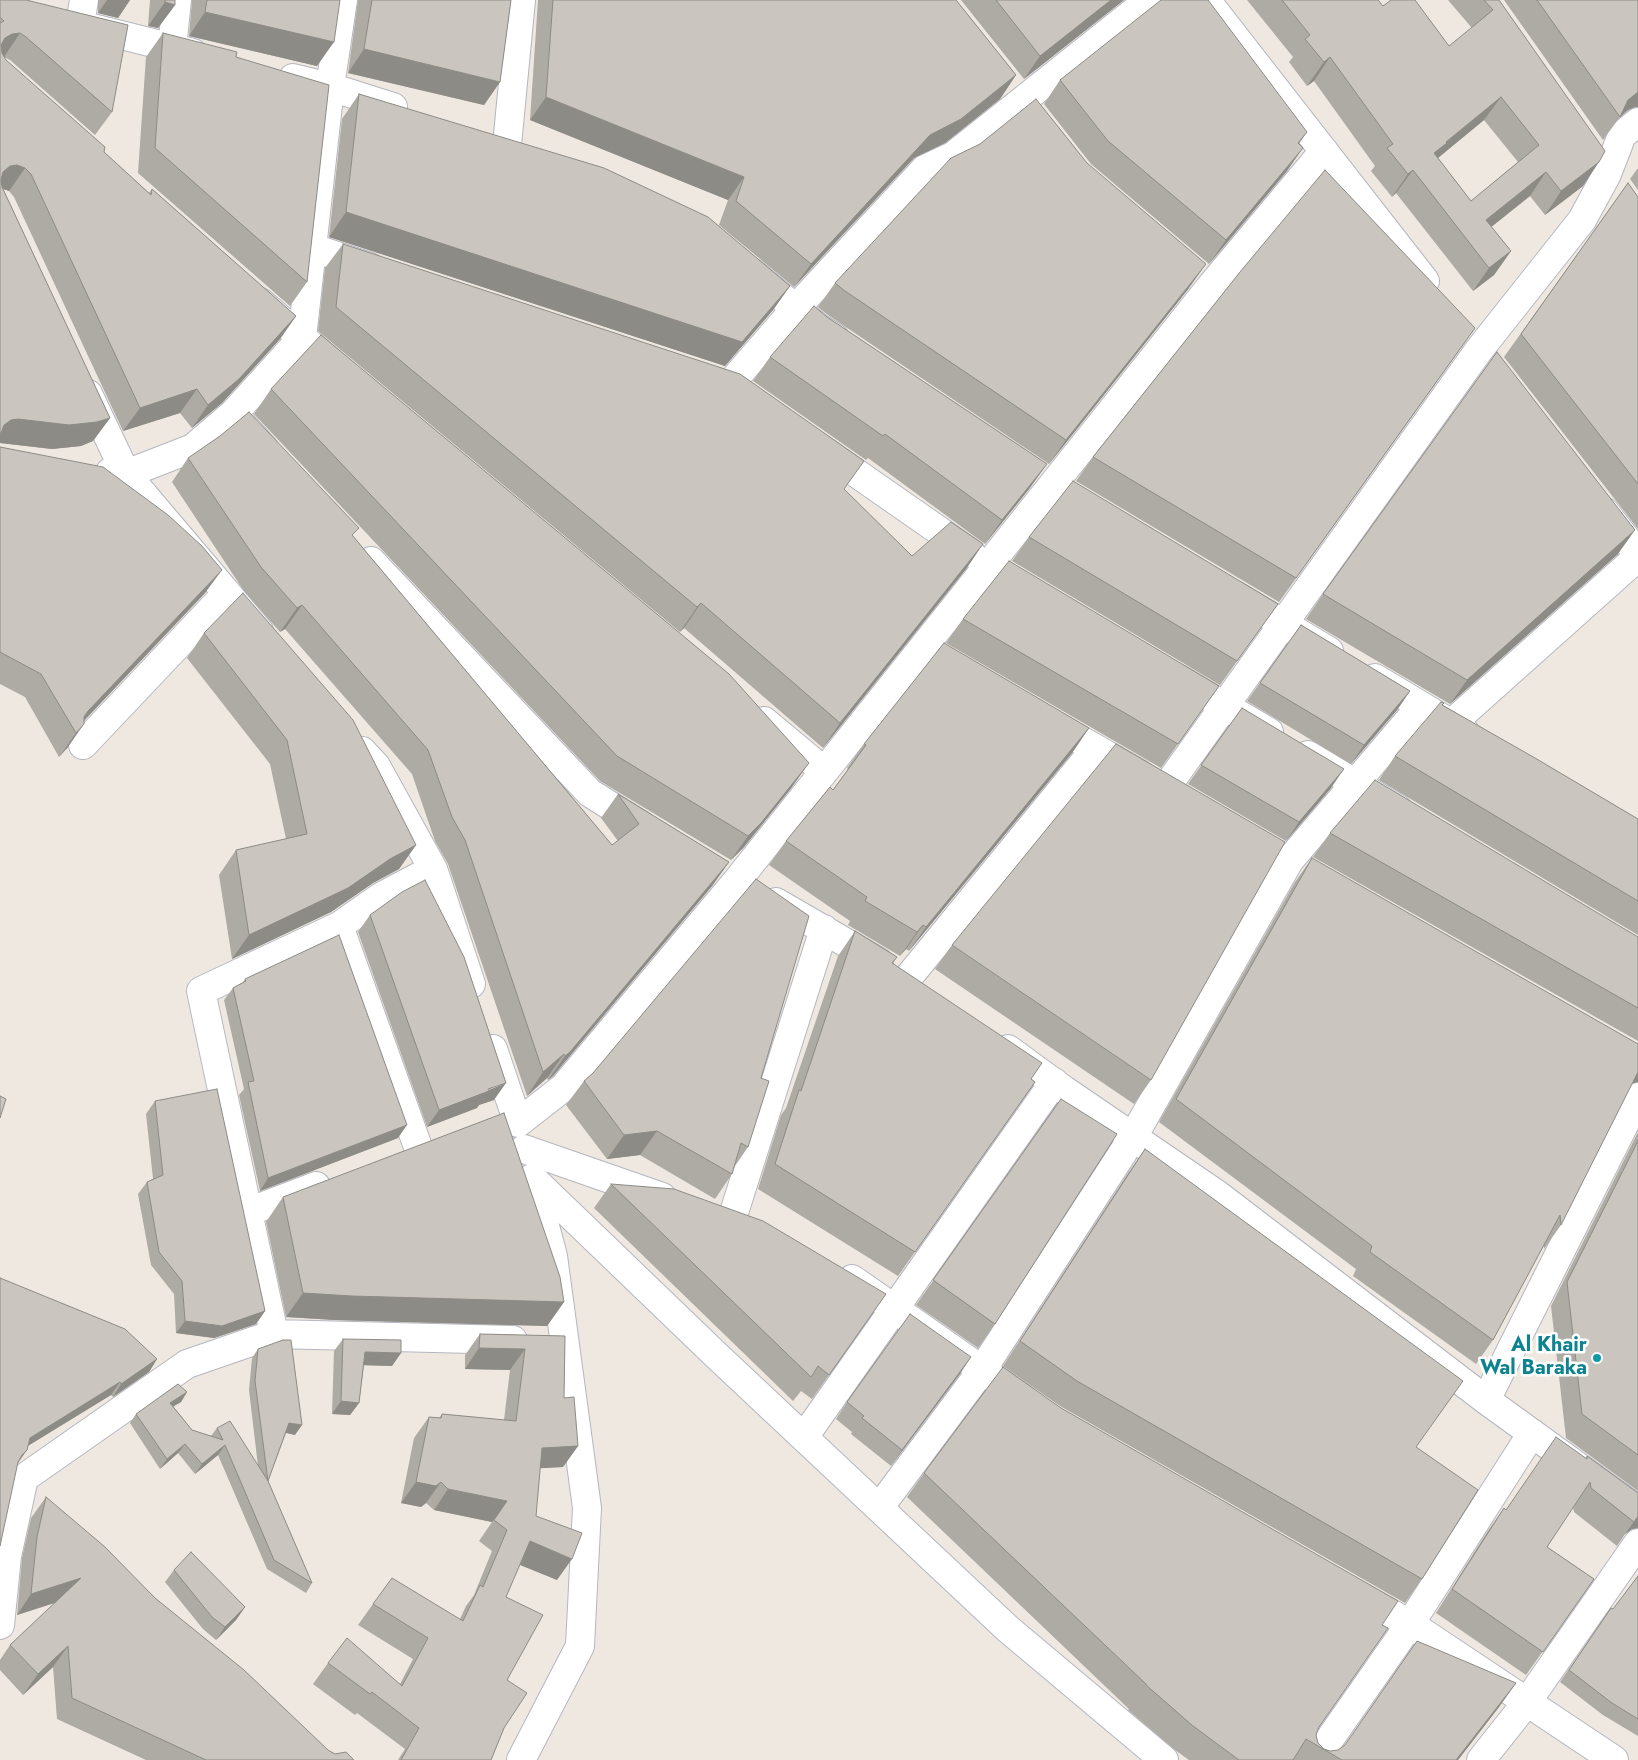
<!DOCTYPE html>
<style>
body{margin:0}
canvas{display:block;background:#eee8e0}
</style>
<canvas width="1638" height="1760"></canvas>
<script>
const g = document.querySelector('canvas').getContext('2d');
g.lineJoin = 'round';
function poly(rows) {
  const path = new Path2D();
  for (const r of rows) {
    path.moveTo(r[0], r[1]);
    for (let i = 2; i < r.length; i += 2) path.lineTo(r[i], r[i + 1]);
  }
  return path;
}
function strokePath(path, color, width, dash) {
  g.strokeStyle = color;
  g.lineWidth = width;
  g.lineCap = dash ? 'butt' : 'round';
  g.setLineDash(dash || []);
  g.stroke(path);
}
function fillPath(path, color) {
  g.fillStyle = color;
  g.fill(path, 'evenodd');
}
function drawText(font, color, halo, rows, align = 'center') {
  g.font = font + ' Jost,sans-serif';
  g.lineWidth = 5;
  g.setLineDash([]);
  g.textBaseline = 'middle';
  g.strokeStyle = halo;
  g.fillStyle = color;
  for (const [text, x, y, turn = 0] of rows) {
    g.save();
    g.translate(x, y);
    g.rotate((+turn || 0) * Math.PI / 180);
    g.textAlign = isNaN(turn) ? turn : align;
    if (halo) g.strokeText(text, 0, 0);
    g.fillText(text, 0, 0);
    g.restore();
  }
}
const minor = poly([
 [1206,0,1425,281],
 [80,25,84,0],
 [89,27,193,53],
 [172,48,177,0],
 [293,78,330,87,393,107],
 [507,145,521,0],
 [313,248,370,267],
 [753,273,819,328,835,338],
 [260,302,340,370],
 [730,384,796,308,925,169,953,156,1149,0],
 [88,394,126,474,259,631],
 [233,414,264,448],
 [826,452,971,553],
 [110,472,126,474,193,448,233,414,302,338,330,87,343,0],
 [1605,512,1638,554],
 [371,561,590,793,641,825],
 [1237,596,1329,651],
 [1375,678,1465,732],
 [1179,679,1269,732],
 [764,721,824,771],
 [1049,722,1140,774],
 [1451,724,1638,557],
 [83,745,226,594],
 [362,751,376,766,433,869,471,984],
 [1308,755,1398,809],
 [1165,789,1479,350,1582,220,1607,174,1622,135,1638,122],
 [776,902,879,962],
 [339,926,418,1147],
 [907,979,1095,749],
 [493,1049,518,1123,564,1087,736,882,1211,286,1324,151],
 [1008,1049,1064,1090,1218,1195,1486,1400,1638,1510],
 [524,1149,662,1197],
 [532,1178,716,1355,1008,1629,1164,1760],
 [248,1212,316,1186],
 [731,1222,824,929],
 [852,1279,1025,1400],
 [274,1334,201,991,339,926,382,896,433,869],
 [1486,1400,1638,1097],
 [804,1437,1054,1082],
 [879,1508,982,1370,1133,1137,1289,861,1421,706],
 [1358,1595,1410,1624,1614,1760],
 [0,1625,7,1556,24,1478,187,1364,274,1334,513,1340],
 [521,1760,580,1646,587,1508,553,1256,532,1178],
 [1315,1760,1410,1624,1532,1433],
 [1481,1760,1527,1702,1638,1543]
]);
strokePath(minor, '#b4b7c0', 30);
strokePath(minor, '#fff', 28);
fillPath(poly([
 [0,0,112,112,95,135,10,60,4,57,6,60,104,152,149,193,152,189,296,316,280,339,222,403,192,428,180,413,123,431,14,197,9,191,3,189,110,418,93,441,81,446,52,449,0,443],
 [98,0,130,0,118,18,98,13],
 [150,0,175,0,175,5,158,28,148,26],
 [192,0,340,0,317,66,189,36],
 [358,0,511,0,500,82,484,105,348,73],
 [538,0,956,0,1016,75,1000,99,945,143,914,158,794,287,719,225,728,200,530,120],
 [961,0,1124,0,1024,79],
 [1247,0,1378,0,1383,6,1449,46,1472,28,1448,0,1499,0,1583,186,1545,215,1530,196,1491,227,1511,251,1494,275,1473,291,1396,193,1392,197,1371,171,1375,166,1314,81,1307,86,1289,62,1293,57],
 [1484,120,1518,162,1471,201,1438,158],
 [1504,0,1638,0,1638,107,1635,107,1628,110,1620,117,1603,140],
 [163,33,236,57,307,282,290,306,138,173,146,57],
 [1060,80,1307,132,1299,144,1287,171,1209,264,1091,164,1044,104],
 [359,94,790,286,773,310,725,366,329,237,342,119],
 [1087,163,1189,288,1049,464,828,315,818,307,835,283],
 [1638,168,1638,190,1630,179],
 [1628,183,1638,197,1638,529,1504,357],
 [343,244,844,490,912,556,983,544,966,569,823,748,684,628,680,632,318,331,325,268],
 [827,317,1047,464,1029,489,985,544,868,458,866,460,753,381,770,357],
 [1458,352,1279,602,1076,481,1093,457],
 [271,389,792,787,744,847,731,860,600,781,254,414],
 [0,447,205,593,84,721,68,747,59,757,25,697,0,684],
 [188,458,353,536,612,845,618,841,601,818,618,794,729,862,712,886,553,1076,548,1080,547,1078,527,1096,448,864,435,841,412,774,285,629,280,632,244,591,172,482],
 [1029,537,1278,604,1220,685,1012,561],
 [1618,554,1450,704,1306,619,1323,594],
 [963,619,1219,686,1161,768,946,643],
 [1301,625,1410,691,1397,710,1351,764,1247,701],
 [204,633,416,845,399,869,373,883,331,912,232,959,219,875,236,850,286,839,270,764,187,658],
 [1443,705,1638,819,1638,935,1379,780,1395,756],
 [1242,708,1331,788,1286,841,1188,784],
 [1089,728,1072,753,909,951,906,949,900,956,848,925,850,921,769,865,786,841,833,790,848,769,847,768,864,744],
 [1330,833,1638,937,1638,1041,1313,857],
 [1312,858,1638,1082,1632,1083,1561,1225,1544,1249,1544,1245,1493,1340,1476,1364,1353,1276,1356,1269,1159,1122,1295,882],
 [370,915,494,1100,479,1105,477,1108,427,1127,358,932],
 [855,931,897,957,893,963,1035,1082,898,1276,758,1189,781,1115,786,1108,838,956],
 [952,945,1151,1080,1134,1104,935,969],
 [245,979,398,1138,260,1191,239,1095,244,1089,224,1000,233,988,243,982],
 [761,1078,748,1147,735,1166,732,1174,715,1199,640,1155,607,1159,566,1105,584,1081],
 [1061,1099,995,1324,978,1348,916,1305],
 [155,1101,265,1311,256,1324,214,1338,176,1333,174,1294,151,1265,138,1194,147,1182,153,1179,146,1114],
 [1638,1132,1638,1491,1566,1438,1551,1306],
 [1145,1149,1416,1447,1422,1579,1405,1603,1060,1406,1003,1366,1128,1173],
 [611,1184,886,1294,812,1399,801,1391,793,1401,594,1208],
 [283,1197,564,1302,547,1326,335,1320,286,1317,266,1222],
 [0,1278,157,1359,149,1372,113,1397,111,1395,28,1446,17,1464,1,1540],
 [480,1334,565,1336,564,1398,578,1446,563,1467,540,1468,536,1516,557,1580,520,1564,506,1597,507,1680,504,1728,491,1760,398,1760,405,1749,357,1713,355,1715,313,1684,328,1663,400,1684,413,1659,358,1625,373,1604,460,1619,466,1606,474,1595,492,1551,479,1541,492,1522,434,1510,426,1503,421,1507,401,1503,414,1438,429,1417,439,1418,442,1414,504,1420,510,1370,465,1369,465,1355],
 [343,1339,401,1353,392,1366,364,1365,359,1403,350,1415,332,1414,334,1351],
 [258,1349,295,1435,286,1433,268,1481,312,1583,306,1593,267,1569,218,1455,195,1474,178,1453,160,1469,130,1423,136,1414,187,1392,181,1402,173,1406,192,1430,211,1436,217,1428,258,1466,249,1390,252,1358],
 [971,1357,891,1466,851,1434,852,1432,836,1419,847,1402],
 [1061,1408,1382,1625,1319,1727,1316,1735,1318,1743,1324,1749,1330,1751,1338,1750,1345,1745,1516,1683,1499,1707,1458,1760,1189,1760,1175,1750,1128,1710,1129,1709,907,1497,924,1473],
 [1587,1456,1638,1528,1632,1529,1625,1534,1617,1546,1574,1512,1573,1507,1547,1547,1594,1579,1526,1675,1436,1613,1487,1532,1504,1508,1506,1510,1586,1458],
 [46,1497,155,1598,328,1750,335,1754,354,1760,146,1760,57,1719,53,1667,23,1695,0,1670,0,1660,10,1645,55,1603,17,1615,22,1558,31,1518],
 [174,1570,245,1607,236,1620,216,1640,203,1629,165,1582],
 [1638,1576,1638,1736,1603,1715,1560,1682,1611,1608,1613,1609]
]), '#aeaaa4');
fillPath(poly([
 [107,0,130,0,118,18,98,13],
 [1111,0,1124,0,1024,79,1040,56],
 [165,2,175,5,158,28,148,26],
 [205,12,334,42,317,66,189,36],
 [20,33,4,57,0,57,0,45,5,38,12,34],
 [364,49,500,82,484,105,348,73],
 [1330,57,1314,81,1307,86,1324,62],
 [1016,75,1000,99,945,143,914,158,794,287,811,264,930,135],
 [1638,92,1638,107,1635,107,1628,110,1620,117,1628,100],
 [546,97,744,177,728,200,530,120],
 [1501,97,1484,120,1433,162,1430,166,1417,177,1434,153,1446,142],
 [1303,148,1287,171,1209,264,1226,240],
 [1599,162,1583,186,1545,215,1561,191],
 [17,165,25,168,9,191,1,188,0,177,3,172,10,166],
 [1413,170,1396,193,1392,197,1408,174],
 [1546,172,1530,196,1470,244,1486,220],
 [346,212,790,286,773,310,725,366,329,237],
 [1511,251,1494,275,1473,291,1489,268],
 [1206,264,1189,288,1049,464,1066,440],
 [296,316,280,339,222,403,192,428,208,405],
 [197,389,180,413,123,431,140,408],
 [110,418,93,441,81,446,52,449,0,443,0,431,4,425,11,420,18,419],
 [1047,464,1029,489,985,544,1002,520],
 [1635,530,1618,554,1450,704,1467,680],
 [983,544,966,569,823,748,840,723],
 [222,570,205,593,74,731,88,711],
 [701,603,684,628,680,632,697,607],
 [302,605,285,629,280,632,297,608],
 [1410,691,1397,710,1351,764,1364,745],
 [84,724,68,747,59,757,76,733],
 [1089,728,1072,753,909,951,926,927],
 [809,763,792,787,744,847,731,860,748,836],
 [1344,769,1331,788,1286,841,1299,822],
 [416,845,399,869,373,883,331,912,232,959,249,935],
 [729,862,712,886,553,1076,548,1080,565,1056],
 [923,925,906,949,900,956,917,932],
 [564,1054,547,1078,527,1096,543,1072],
 [1638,1070,1638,1082,1630,1084],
 [506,1083,494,1100,479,1105,477,1108,427,1127,439,1110],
 [407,1125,398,1138,260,1191,268,1178],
 [657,1131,640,1155,607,1159,624,1135],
 [303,1293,564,1302,547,1326,335,1320,286,1317],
 [265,1311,256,1324,214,1338,176,1333,185,1321],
 [479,1348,525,1349,510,1370,465,1369],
 [365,1352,401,1353,392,1366,357,1365],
 [971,1357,960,1374,891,1466,902,1450],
 [157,1359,149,1372,113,1397,121,1384],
 [120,1382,111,1395,21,1450,30,1438],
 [187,1392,181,1402,164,1412,170,1403],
 [341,1401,359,1403,350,1415,332,1414],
 [289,1423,302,1425,295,1435,283,1432],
 [185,1444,178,1453,160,1469,167,1459],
 [225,1445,218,1455,195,1474,202,1464],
 [578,1446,563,1467,527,1469,542,1448],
 [27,1450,18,1463,13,1467,22,1455],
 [416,1482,441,1482,426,1503,421,1507,401,1503],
 [448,1489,507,1501,492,1522,434,1510],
 [1638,1516,1638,1528,1632,1529,1625,1534],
 [530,1541,572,1559,557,1580,515,1563],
 [81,1578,66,1599,17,1615,31,1594],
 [245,1607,236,1620,216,1640,225,1627],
 [68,1646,53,1667,23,1695,38,1674],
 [1516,1683,1499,1707,1458,1760,1456,1760]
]), '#8d8b86');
const building = poly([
 [0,0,26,0,128,25,112,112,26,37,20,33,12,34,5,38,1,45,2,53,6,60,105,147,104,152,151,195,152,189,296,316,239,379,208,405,197,389,140,408,31,174,25,168,17,165,10,166,3,172,1,180,2,187,110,418,97,422,69,425,18,419,11,420,4,425,1,433,0,433,0,23,4,21,0,17,0,0],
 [165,0,175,0,175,5,165,2,165,0],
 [207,0,340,0,334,42,205,12,207,0],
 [372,0,511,0,500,82,364,49,372,0],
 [553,0,956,0,1016,75,961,119,930,135,811,264,736,201,744,177,546,97,553,0],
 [996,0,1111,0,1040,56,996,0],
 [1161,0,1208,0,1307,132,1298,143,1303,148,1226,240,1108,141,1060,80,1161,0],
 [1282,0,1378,0,1383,6,1391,0,1415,0,1449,46,1493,10,1484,0,1499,0,1605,151,1599,162,1561,191,1546,172,1486,220,1511,251,1489,268,1413,170,1408,174,1387,148,1393,144,1330,57,1324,62,1305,39,1310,35,1282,0],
 [1501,97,1539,145,1471,201,1434,153,1447,143,1446,142,1501,97],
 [1537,0,1638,0,1638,92,1628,100,1620,117,1537,0],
 [163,33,237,52,236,57,329,85,307,282,155,148,163,33],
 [359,94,604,168,708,217,790,286,742,342,346,212,359,94],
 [1036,99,1087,163,1206,264,1066,440,845,291,835,283,951,158,980,144,1036,99],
 [1325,170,1475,328,1296,578,1093,457,1240,272,1325,170],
 [1628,183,1638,197,1638,484,1521,334,1628,183],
 [343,244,740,374,864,461,844,489,912,556,951,522,983,544,840,723,701,603,697,607,336,307,343,244],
 [814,306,827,317,1047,464,1002,520,885,434,883,436,770,357,814,306],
 [321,335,729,674,809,763,761,823,748,836,617,756,271,389,321,335],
 [1497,352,1635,530,1467,680,1323,594,1497,352],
 [249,412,359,528,352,535,612,845,639,824,618,794,729,862,570,1052,565,1056,564,1054,543,1072,465,840,452,817,428,750,302,605,297,608,261,567,188,458,220,436,249,412],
 [0,447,103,467,168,515,202,546,222,570,88,711,84,717,84,724,76,733,41,674,0,652,0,447],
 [1073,481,1278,604,1237,661,1029,537,1073,481],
 [1009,561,1219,686,1178,744,963,619,1009,561],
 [243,593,353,720,416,845,390,859,348,888,249,935,236,850,307,834,287,740,204,633,243,593],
 [1301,625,1410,691,1364,745,1260,683,1301,625],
 [944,643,1089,728,926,927,923,925,917,932,865,901,867,897,786,841,830,787,833,790,866,745,864,744,944,643],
 [1441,702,1444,703,1442,705,1535,758,1638,819,1638,901,1395,756,1441,702],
 [1242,708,1344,769,1299,822,1201,765,1242,708],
 [1116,744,1285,842,1151,1080,952,945,1116,744],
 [1375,780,1638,937,1638,1008,1330,833,1375,780],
 [1312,858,1638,1044,1638,1072,1561,1225,1560,1215,1493,1340,1370,1252,1372,1246,1176,1099,1312,858],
 [756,879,809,916,761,1078,769,1081,748,1147,741,1143,732,1174,657,1131,624,1135,584,1081,593,1073,756,879],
 [425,880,464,957,506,1083,488,1089,489,1091,439,1110,370,915,402,892,425,880],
 [855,931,897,957,892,963,1042,1063,1031,1079,1035,1082,915,1252,775,1164,799,1090,801,1091,855,931],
 [339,935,407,1125,268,1178,248,1082,254,1081,233,988,246,981,245,979,339,935],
 [217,1089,265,1311,222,1326,185,1321,182,1281,159,1252,147,1182,163,1175,155,1101,217,1089],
 [0,1096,6,1099,0,1118,0,1096],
 [1061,1099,1117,1134,995,1324,933,1280,1061,1099],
 [504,1113,560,1277,564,1302,352,1296,303,1293,283,1197,504,1113],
 [1638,1141,1638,1455,1582,1414,1567,1282,1638,1141],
 [1145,1149,1463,1381,1416,1447,1478,1490,1422,1579,1077,1381,1020,1341,1145,1149],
 [611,1184,674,1189,763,1221,886,1294,829,1375,818,1366,811,1377,611,1184],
 [0,1278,125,1329,157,1359,121,1384,120,1382,30,1438,27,1450,22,1455,18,1462,0,1546,0,1278],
 [910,1314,971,1357,902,1450,862,1418,864,1416,847,1402,910,1314],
 [480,1334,565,1336,564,1398,574,1397,578,1446,542,1448,536,1516,582,1533,572,1559,530,1541,506,1597,543,1615,507,1680,527,1693,504,1728,491,1760,401,1760,419,1728,372,1692,370,1694,328,1663,347,1638,402,1686,428,1638,373,1604,392,1578,463,1621,480,1585,483,1587,507,1530,494,1520,507,1501,448,1489,441,1482,436,1486,416,1482,429,1417,441,1418,442,1414,516,1421,525,1349,479,1348,480,1334],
 [343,1339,401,1340,401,1353,365,1352,359,1403,341,1401,343,1339],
 [283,1340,291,1340,302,1425,289,1423,268,1481,312,1583,274,1560,225,1445,202,1464,185,1444,167,1459,136,1414,178,1384,187,1392,170,1403,192,1430,223,1440,217,1428,230,1421,268,1481,255,1381,258,1349,283,1340],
 [1003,1367,1061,1408,1398,1601,1382,1625,1388,1628,1319,1727,1316,1735,1318,1743,1324,1749,1330,1751,1338,1750,1345,1745,1417,1641,1516,1683,1456,1760,1342,1760,1306,1739,1293,1760,1239,1760,1193,1726,1146,1685,1146,1684,924,1473,1003,1367],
 [1556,1437,1587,1459,1587,1456,1638,1493,1638,1516,1634,1522,1591,1488,1590,1482,1547,1547,1594,1579,1543,1652,1452,1589,1504,1508,1506,1510,1556,1437],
 [46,1497,105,1547,155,1598,244,1670,328,1750,335,1754,346,1752,354,1760,206,1760,72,1698,68,1646,38,1674,10,1645,81,1578,31,1594,37,1537,46,1497],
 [191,1552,245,1607,225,1627,212,1617,174,1570,191,1552],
 [1638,1576,1638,1719,1612,1703,1569,1670,1611,1608,1613,1609,1638,1576]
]);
fillPath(building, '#cac6bf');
strokePath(building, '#8d8b86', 1);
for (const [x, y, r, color] of [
 [1597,1358,5,"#0f9aa8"]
]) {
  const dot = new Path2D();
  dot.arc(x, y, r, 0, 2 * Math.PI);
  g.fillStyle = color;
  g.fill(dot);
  strokePath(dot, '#fff', 2);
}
drawText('bold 20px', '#0d838f', '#fff', [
 ["Al Khair",1587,1346],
 ["Wal Baraka",1587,1369]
], 'right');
</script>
